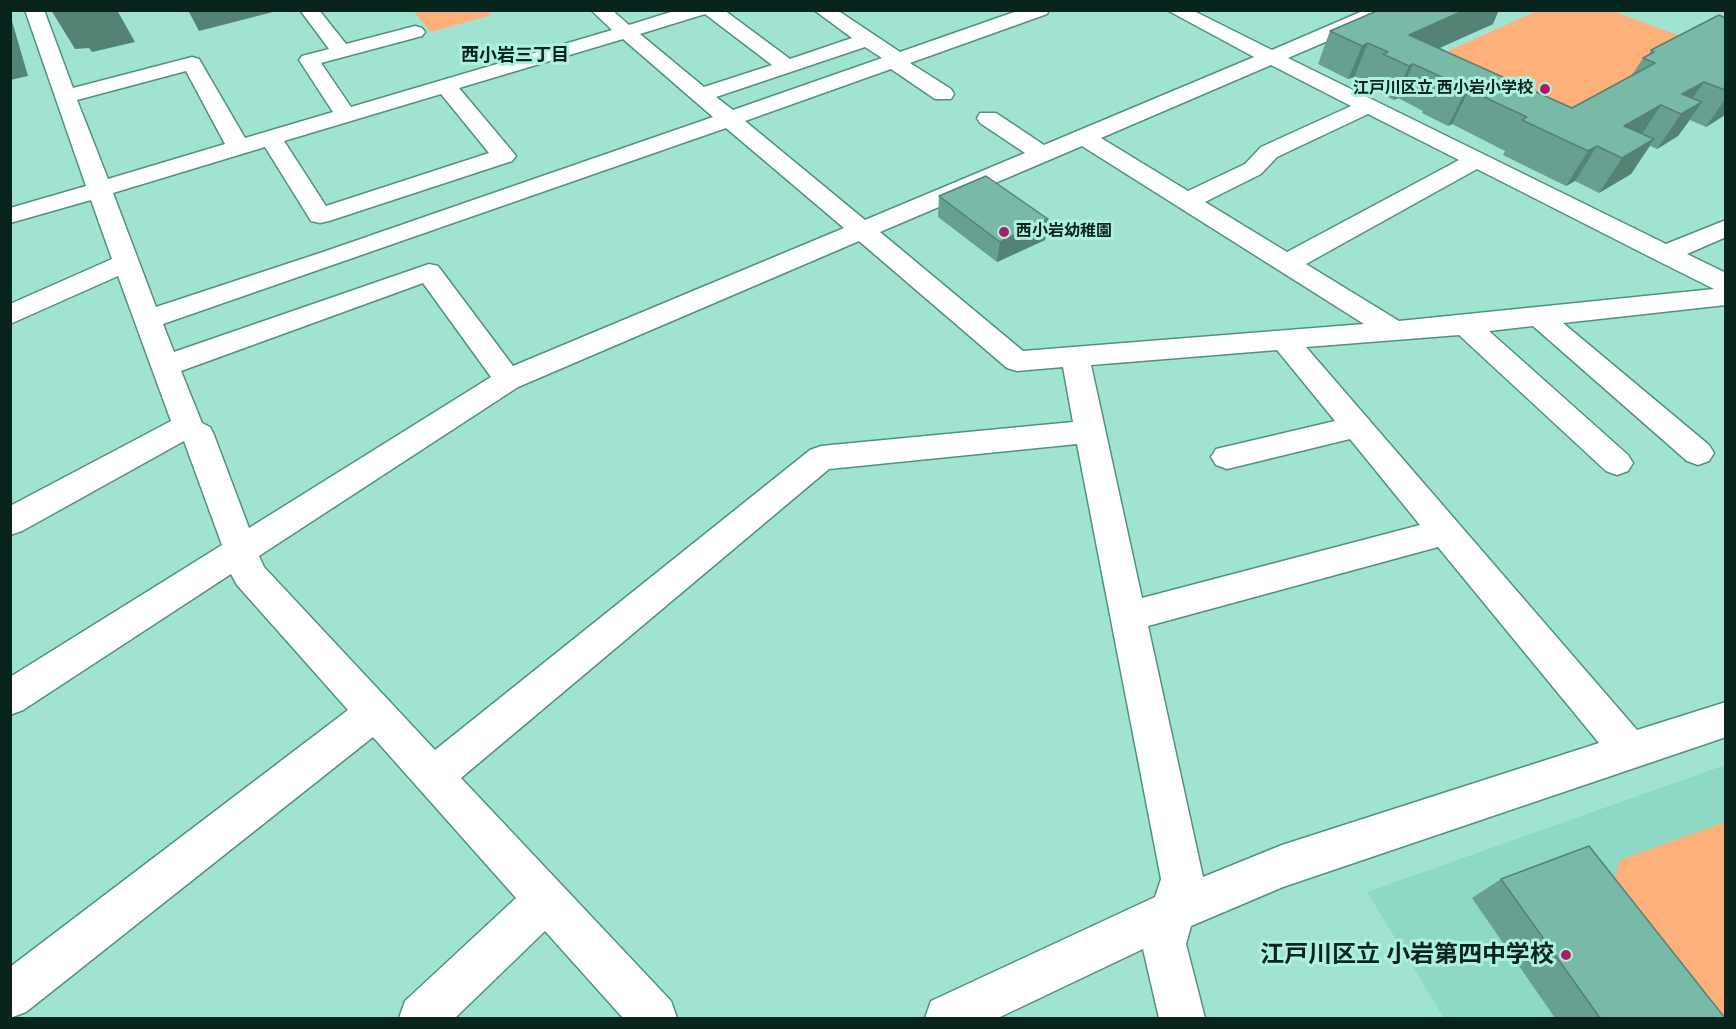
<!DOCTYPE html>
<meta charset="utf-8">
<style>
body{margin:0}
#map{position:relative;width:1736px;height:1029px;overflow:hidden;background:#a1e3d1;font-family:"Space Grotesk",sans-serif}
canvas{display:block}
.frame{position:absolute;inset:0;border:12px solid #08241d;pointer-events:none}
</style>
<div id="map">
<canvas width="1736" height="1029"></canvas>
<div class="frame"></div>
</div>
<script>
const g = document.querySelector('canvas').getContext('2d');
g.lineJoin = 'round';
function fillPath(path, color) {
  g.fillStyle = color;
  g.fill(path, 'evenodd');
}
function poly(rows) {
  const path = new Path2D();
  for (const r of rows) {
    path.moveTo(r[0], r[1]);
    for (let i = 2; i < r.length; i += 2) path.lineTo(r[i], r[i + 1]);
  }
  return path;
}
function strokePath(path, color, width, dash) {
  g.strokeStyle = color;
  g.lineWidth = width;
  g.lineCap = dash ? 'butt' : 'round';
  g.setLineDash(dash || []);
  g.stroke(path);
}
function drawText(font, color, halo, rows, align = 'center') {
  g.font = font + ' "Space Grotesk","Noto Sans JP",sans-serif';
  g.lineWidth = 6;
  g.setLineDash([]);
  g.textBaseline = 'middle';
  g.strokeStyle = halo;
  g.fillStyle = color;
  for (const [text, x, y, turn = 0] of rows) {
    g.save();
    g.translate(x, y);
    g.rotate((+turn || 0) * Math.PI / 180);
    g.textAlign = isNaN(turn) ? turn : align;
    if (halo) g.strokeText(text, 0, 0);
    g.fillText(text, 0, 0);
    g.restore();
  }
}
fillPath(poly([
 [1725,765,1725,1018,1444,1018,1367,892]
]), '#8dd9c5');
fillPath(poly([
 [413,11,487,11,492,15,431,32],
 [1537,11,1613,11,1693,41,1541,126,1440,59,1450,50],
 [1725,822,1725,1018,1713,1018,1612,890,1620,860]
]), '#fdb07a');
const minor = poly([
 [25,10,44,10,73,88,192,57,199,59,245,138,333,112,299,60,302,56,329,49,300,10,319,10,346,44,415,26,422,28,425,32,422,36,321,63,351,107,612,30,591,10,612,10,629,25,677,10,724,10,790,59,852,38,814,10,837,10,900,52,1020,10,1049,10,1047,14,910,63,951,89,954,94,951,99,935,99,891,69,745,121,865,220,1025,153,980,123,977,118,980,113,996,113,1044,145,1254,57,1167,10,1192,10,1272,50,1365,10,1392,10,1390,14,1288,58,1666,244,1726,220,1726,237,1687,254,1726,273,1726,305,1563,323,1709,445,1714,453,1709,461,1698,465,1687,461,1533,326,1489,331,1628,455,1633,463,1628,471,1617,475,1606,471,1459,335,1306,347,1637,730,1726,702,1726,737,1283,887,1191,926,1186,944,1205,1018,1159,1018,1143,949,998,1018,925,1018,931,1001,1155,897,1161,879,1077,444,829,469,461,778,671,1001,677,1018,623,1018,545,931,455,1018,399,1018,405,1001,516,898,373,737,26,1012,10,1018,10,967,348,710,237,585,231,574,23,710,10,715,10,677,222,545,184,441,22,531,10,535,10,506,171,421,118,276,10,324,10,304,112,259,91,200,10,223,10,208,86,186,25,10],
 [705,14,772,65,704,87,640,34,705,14],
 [623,39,713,117,323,252,156,307,113,193,265,147,311,221,320,223,329,221,512,161,516,156,512,151,459,88,623,39],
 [865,47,882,58,733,110,716,97,865,47],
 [1271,65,1351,106,1261,147,1245,164,1188,191,1101,138,1271,65],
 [186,71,225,144,108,179,77,100,186,71],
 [441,94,489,153,326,206,284,141,441,94],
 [1368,114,1459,160,1287,252,1205,202,1261,174,1277,157,1368,114],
 [726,128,844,228,513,366,438,266,429,264,174,352,163,324,726,128],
 [1082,146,1364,324,1023,351,880,232,1082,146],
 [1477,169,1656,260,1714,289,1399,321,1306,264,1477,169],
 [859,241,1007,368,1017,371,1063,367,1073,422,821,446,810,450,435,750,264,567,259,556,518,387,859,241],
 [423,283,491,377,249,528,214,435,210,427,202,423,181,371,423,283],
 [1277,350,1335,421,1216,449,1211,457,1216,465,1227,469,1350,439,1420,525,1142,598,1091,365,1277,350],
 [1438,547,1599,743,1282,845,1203,877,1148,626,1438,547]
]);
strokePath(minor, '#509180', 3);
fillPath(minor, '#fff');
fillPath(poly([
 [1725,18,1725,115,1706,127,1690,120,1678,136,1657,149,1650,146,1631,174,1599,193,1575,181,1566,186,1503,155,1505,151,1452,124,1448,126,1422,113,1423,111,1398,98,1394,100,1369,88,1371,84,1354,77,1348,79,1318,64,1330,31,1493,24,1439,48,1572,108,1632,75,1643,58,1649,55,1651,50],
 [939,196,1048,219,1045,240,997,262,938,217],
 [1501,879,1725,1018,1555,1018,1472,898]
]), '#679f90');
fillPath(poly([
 [51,10,117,10,135,42,92,52,89,48,75,49],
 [193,10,277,10,277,11,199,31,189,12],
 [1465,10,1499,10,1493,24,1404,64,1409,35],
 [10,19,12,21,28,76,10,80],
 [1368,43,1354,77,1348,79,1362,46],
 [1413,64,1398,98,1394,100,1409,66],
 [1704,82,1682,113,1702,102,1678,136,1657,149,1681,114,1682,94],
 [1469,90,1452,124,1448,126,1465,92],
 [1725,99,1725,115,1706,127],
 [1661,105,1638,140,1624,126],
 [1654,139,1631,174,1599,193,1622,158],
 [1597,146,1575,181,1566,186,1588,151],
 [1048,219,1045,240,997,262,1000,242]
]), '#548275');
const building = poly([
 [1379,10,1465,10,1409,35,1572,108,1655,63,1643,58,1654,52,1651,50,1719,15,1725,18,1725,90,1704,82,1682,94,1702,102,1681,114,1661,105,1624,126,1654,139,1622,158,1597,146,1588,151,1522,120,1527,117,1469,90,1465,92,1438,79,1442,77,1413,64,1409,66,1383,54,1388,52,1368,43,1362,46,1330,31,1379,10],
 [986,176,1048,219,1000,242,939,196,986,176],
 [1589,846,1725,1018,1600,1018,1501,879,1589,846]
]);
fillPath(building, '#78b9a7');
strokePath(building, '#548275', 1.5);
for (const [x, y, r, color] of [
 [1545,89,6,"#a71e65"],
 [1004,232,6,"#a71e65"],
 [1566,955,6,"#a71e65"]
]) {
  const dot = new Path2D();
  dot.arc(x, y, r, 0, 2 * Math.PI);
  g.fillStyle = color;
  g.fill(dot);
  strokePath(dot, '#aef1de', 2);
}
drawText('bold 16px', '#08241d', '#aef1de', [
 ["江戸川区立 西小岩小学校",1533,89],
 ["西小岩幼稚園",1016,232,"left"]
], 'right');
drawText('bold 18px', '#08241d', '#aef1de', [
 ["西小岩三丁目",515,56]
]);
drawText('bold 24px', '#08241d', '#aef1de', [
 ["江戸川区立 小岩第四中学校",1554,955]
], 'right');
</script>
